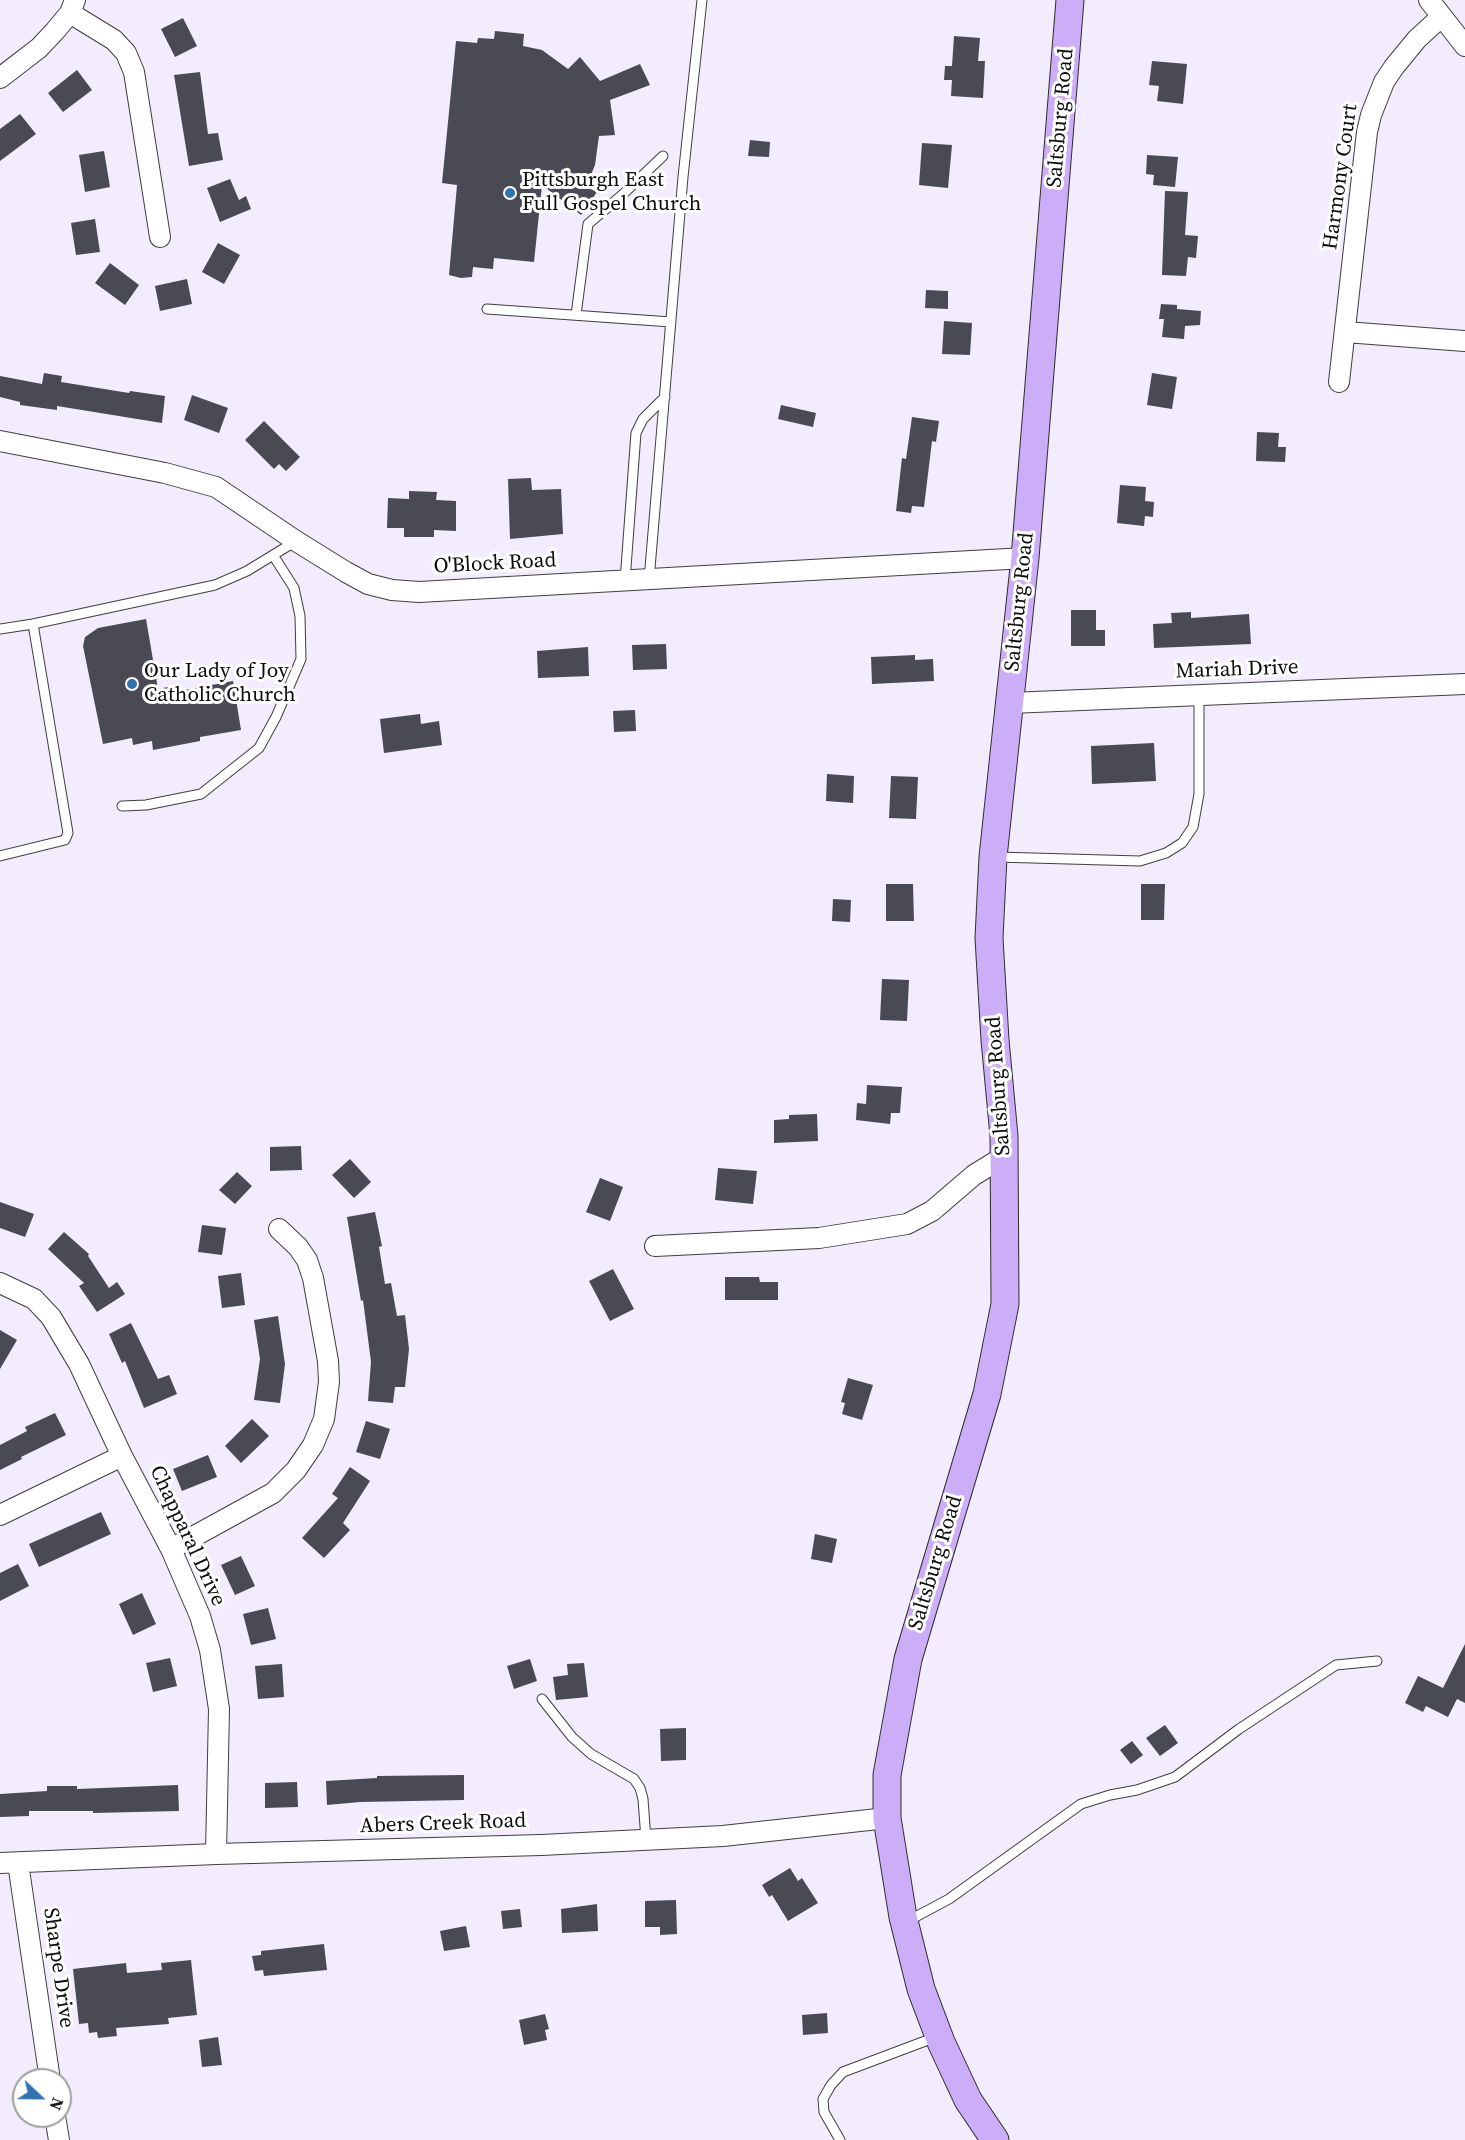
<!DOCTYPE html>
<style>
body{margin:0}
#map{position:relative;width:1465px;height:2140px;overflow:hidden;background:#f2ecfd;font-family:"Source Serif 4",serif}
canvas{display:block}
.north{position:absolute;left:12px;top:2068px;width:60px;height:60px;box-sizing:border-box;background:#fff;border:2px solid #9e9e9e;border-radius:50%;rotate:112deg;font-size:16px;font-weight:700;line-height:24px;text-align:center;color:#0c0c0c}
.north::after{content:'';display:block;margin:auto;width:21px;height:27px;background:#3173af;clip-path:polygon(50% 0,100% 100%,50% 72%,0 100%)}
</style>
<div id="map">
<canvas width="1465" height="2140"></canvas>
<div class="north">N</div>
</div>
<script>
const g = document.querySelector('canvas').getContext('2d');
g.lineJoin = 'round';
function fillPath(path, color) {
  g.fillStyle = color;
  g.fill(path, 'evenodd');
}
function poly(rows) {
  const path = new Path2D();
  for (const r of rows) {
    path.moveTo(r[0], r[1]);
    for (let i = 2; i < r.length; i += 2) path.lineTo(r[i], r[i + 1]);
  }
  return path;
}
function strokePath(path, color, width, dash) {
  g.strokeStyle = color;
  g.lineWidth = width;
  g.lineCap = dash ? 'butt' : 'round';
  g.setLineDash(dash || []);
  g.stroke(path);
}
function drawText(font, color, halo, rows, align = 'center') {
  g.font = font + ' "Source Serif 4",serif';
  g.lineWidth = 6;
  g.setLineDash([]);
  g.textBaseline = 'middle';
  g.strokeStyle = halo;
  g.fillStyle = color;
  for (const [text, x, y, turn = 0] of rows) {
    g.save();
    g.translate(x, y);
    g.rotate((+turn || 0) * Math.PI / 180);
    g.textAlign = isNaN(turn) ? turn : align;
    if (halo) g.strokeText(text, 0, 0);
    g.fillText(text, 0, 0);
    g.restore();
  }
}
fillPath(poly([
 [183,18,197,46,175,57,161,29],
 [495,31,524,34,523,46,542,50,568,69,580,57,600,81,640,64,650,85,610,100,615,135,599,136,595,165,586,187,597,192,581,215,542,185,534,262,494,258,493,269,473,267,472,277,461,278,449,275,457,185,442,183,456,41,477,43,478,38,494,39],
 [954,36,980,38,978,61,985,61,983,98,951,96,952,80,944,80,945,66,952,66],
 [1152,61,1187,64,1183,104,1157,101,1159,86,1149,85],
 [77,70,92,90,63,112,48,93],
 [200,72,208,134,218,133,223,160,189,166,174,75],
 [20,114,36,134,0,161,0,129],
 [750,140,770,142,769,157,748,156],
 [922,143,952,145,948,188,919,185],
 [104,151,110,187,85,192,79,155],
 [1147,155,1178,157,1175,187,1153,185,1154,175,1146,174],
 [230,179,239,200,246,196,251,209,220,222,207,188],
 [1165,191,1188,192,1185,235,1198,236,1196,258,1188,257,1186,276,1162,275],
 [95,219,100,252,76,255,71,223],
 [218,243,240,255,224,284,202,272],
 [110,263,139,285,125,305,95,283],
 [187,279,192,304,160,311,155,286],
 [926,290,948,291,948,309,925,308],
 [1161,304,1177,305,1177,309,1201,311,1200,325,1185,326,1184,339,1162,337,1164,319,1159,319],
 [944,321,972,323,970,355,942,354],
 [44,373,62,376,61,382,129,393,130,391,165,396,162,423,57,406,57,410,20,405,20,402,0,397,0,376,42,384],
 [1152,373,1177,377,1172,409,1147,405],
 [192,395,228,408,219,433,184,420],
 [781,405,816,413,813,427,778,419],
 [912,417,939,421,936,442,932,441,924,507,912,506,911,513,896,511,902,458,906,459],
 [264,421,300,457,286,471,279,464,274,469,245,440],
 [1257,432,1279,433,1278,447,1286,447,1285,462,1256,461],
 [531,478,532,490,561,489,563,534,510,539,508,479],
 [1120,485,1146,487,1145,501,1154,502,1153,517,1145,516,1144,526,1117,523],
 [409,491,437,492,436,500,456,501,456,531,434,530,434,537,404,537,404,528,387,528,388,498,409,499],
 [1071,610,1096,610,1096,630,1105,630,1105,646,1071,646],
 [1191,612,1191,618,1249,614,1251,644,1154,648,1153,624,1172,623,1171,613],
 [146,619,158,689,173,686,174,692,233,681,241,730,200,737,200,741,153,750,152,741,133,745,132,738,103,744,83,646,85,637,98,628],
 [666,644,667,669,633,670,632,645],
 [588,647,589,676,538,678,537,651],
 [915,655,915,660,933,659,934,681,872,684,871,657],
 [635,710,636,731,614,732,613,711],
 [420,714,421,724,439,721,442,745,384,753,380,719],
 [1154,743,1156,781,1092,784,1091,746],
 [827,774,854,776,853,803,826,801],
 [891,776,918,777,916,819,889,818],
 [886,884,913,884,914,921,886,921],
 [1141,884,1165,884,1164,920,1141,920],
 [833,899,851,900,850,922,832,921],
 [882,979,909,980,907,1021,880,1020],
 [867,1085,902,1087,900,1113,891,1113,890,1124,856,1120,857,1103,866,1104],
 [817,1114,818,1141,774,1143,774,1120,789,1119,789,1115],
 [301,1146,302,1170,270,1171,270,1147],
 [350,1159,371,1182,354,1198,332,1175],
 [718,1168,757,1171,753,1204,715,1200],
 [237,1172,252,1186,235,1204,219,1190],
 [600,1178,623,1187,610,1221,586,1212],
 [0,1202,34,1214,25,1237,0,1228],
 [375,1212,382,1246,379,1247,385,1284,391,1283,397,1316,405,1315,409,1349,405,1387,395,1387,393,1403,368,1401,371,1362,363,1300,361,1301,347,1217],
 [202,1225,226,1228,222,1255,198,1252],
 [64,1232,89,1254,88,1256,109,1288,117,1282,125,1294,97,1312,79,1286,84,1283,48,1249],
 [613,1269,634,1309,610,1321,589,1281],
 [241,1273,245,1305,222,1308,218,1276],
 [725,1277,759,1277,760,1282,778,1282,778,1300,725,1300],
 [278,1316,285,1364,280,1403,254,1400,260,1359,254,1320],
 [131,1323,158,1379,169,1375,177,1394,144,1408,125,1361,122,1363,109,1334],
 [0,1330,17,1340,0,1369],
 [848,1378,873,1385,862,1420,842,1414,845,1403,841,1402],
 [55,1413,66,1435,21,1457,22,1459,0,1470,0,1445,27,1431,25,1427],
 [252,1419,269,1436,241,1463,225,1446],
 [366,1421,390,1429,380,1459,356,1452],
 [208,1455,217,1477,182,1491,173,1469],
 [350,1467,370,1481,343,1523,350,1530,324,1558,302,1538,338,1498,332,1494],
 [101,1512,111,1534,39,1567,29,1544],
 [815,1534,837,1539,832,1563,811,1559],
 [241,1556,255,1586,235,1595,221,1565],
 [18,1564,29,1586,0,1601,0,1573],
 [142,1593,156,1624,133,1635,119,1604],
 [268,1608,276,1639,251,1645,243,1614],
 [1465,1644,1465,1703,1457,1699,1448,1717,1426,1706,1423,1712,1405,1703,1418,1676,1443,1688],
 [170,1658,177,1686,153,1692,146,1663],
 [530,1659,537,1681,514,1689,507,1666],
 [584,1663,588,1697,556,1700,553,1677,568,1675,567,1664],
 [282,1664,284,1697,258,1699,255,1666],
 [1165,1725,1178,1743,1160,1756,1146,1738],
 [686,1728,686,1760,661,1761,660,1729],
 [1132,1741,1143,1755,1131,1764,1120,1750],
 [464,1775,464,1800,360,1802,327,1805,326,1781,377,1778,377,1776],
 [297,1782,298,1807,265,1808,265,1783],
 [178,1785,179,1811,93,1813,93,1811,29,1811,29,1816,0,1817,0,1794,47,1791,47,1786,77,1786,77,1789],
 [790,1868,798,1881,802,1878,818,1903,788,1921,772,1895,769,1897,762,1885],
 [676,1900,677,1934,660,1935,660,1927,645,1927,645,1901],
 [597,1904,598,1931,562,1933,561,1909],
 [520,1909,522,1927,503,1929,501,1911],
 [466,1926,470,1947,444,1951,440,1931],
 [324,1944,327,1970,264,1976,263,1970,255,1971,252,1956,261,1955,261,1951],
 [191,1960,197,2015,168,2018,169,2024,116,2028,117,2036,98,2038,97,2032,89,2033,88,2023,79,2024,73,1969,126,1963,127,1973,162,1970,161,1963],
 [827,2013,828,2033,803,2035,802,2015],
 [545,2014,549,2029,545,2030,547,2040,524,2045,519,2020],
 [218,2037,222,2065,202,2067,199,2040]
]), '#494a54');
const lane = poly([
 [487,309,671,322],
 [576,315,588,224,621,196,663,156],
 [649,580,683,177,702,0],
 [625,581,636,433,643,419,665,397],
 [0,629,33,624,215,585,247,571,296,541],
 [122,806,146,805,201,794,259,748,276,717,301,659,300,616,294,588,273,555],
 [0,856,65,840,68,833,33,624],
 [996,857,1140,861,1166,853,1182,843,1193,827,1199,794,1199,695],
 [542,1699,572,1737,591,1754,634,1779,640,1788,643,1799,646,1840],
 [906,1922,949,1899,1081,1804,1110,1795,1137,1790,1175,1777,1239,1729,1336,1665,1377,1661],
 [840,2140,824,2112,823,2099,831,2085,843,2072,936,2037]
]);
const street = poly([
 [1429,0,1465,46],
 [70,13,114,40,126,53,134,72,160,237],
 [0,78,39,48,55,31,70,13,75,0],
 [1345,332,1465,341],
 [1339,382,1367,132,1371,115,1384,82,1394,67,1417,39,1441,17],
 [0,441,165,473,216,487,296,541,346,572,368,584,392,590,419,592,1025,558],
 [1010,703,1465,684],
 [655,1246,819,1238,907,1224,932,1211,974,1175,1005,1156],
 [0,1283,34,1299,51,1317,79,1364,122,1456,171,1549,200,1616,210,1650,219,1709,216,1854],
 [0,1515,122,1456],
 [171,1549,273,1493,296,1470,313,1445,324,1419,329,1382,328,1361,313,1278,307,1260,298,1247,279,1229],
 [0,1863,216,1854,541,1845,723,1836,887,1818],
 [18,1863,50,2080],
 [55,2116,59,2140]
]);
const secondary = poly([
 [995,2140,968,2100,941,2042,921,1989,903,1917,887,1818,887,1775,908,1659,987,1394,1005,1304,1004,1136,995,1040,989,938,993,857,1025,558,1070,0]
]);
strokePath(lane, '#3f3f3f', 11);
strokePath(street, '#3f3f3f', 22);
strokePath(secondary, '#2e2e2e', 29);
strokePath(lane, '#fff', 9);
strokePath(street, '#fff', 20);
strokePath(secondary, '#ccadf8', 27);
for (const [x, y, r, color] of [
 [510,193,6,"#3173af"],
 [132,684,6,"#3173af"]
]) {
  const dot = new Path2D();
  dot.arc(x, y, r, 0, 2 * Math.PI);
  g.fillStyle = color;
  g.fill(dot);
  strokePath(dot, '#fff', 2);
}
drawText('21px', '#0c0c0c', '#fff', [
 ["Saltsburg Road",1061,118,-85],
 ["Harmony Court",1341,177,-82],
 ["O'Block Road",495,564,-3],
 ["Saltsburg Road",1020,602,-84],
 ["Mariah Drive",1237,670,-2],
 ["Saltsburg Road",999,1086,-94],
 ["Chapparal Drive",187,1536,65],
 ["Saltsburg Road",936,1563,-73],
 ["Abers Creek Road",443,1824,-2],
 ["Sharpe Drive",58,1968,82]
]);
drawText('21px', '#0c0c0c', '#fff', [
 ["Pittsburgh East",522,181],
 ["Full Gospel Church",522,205],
 ["Our Lady of Joy",144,672],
 ["Catholic Church",144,696]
], 'left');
</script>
